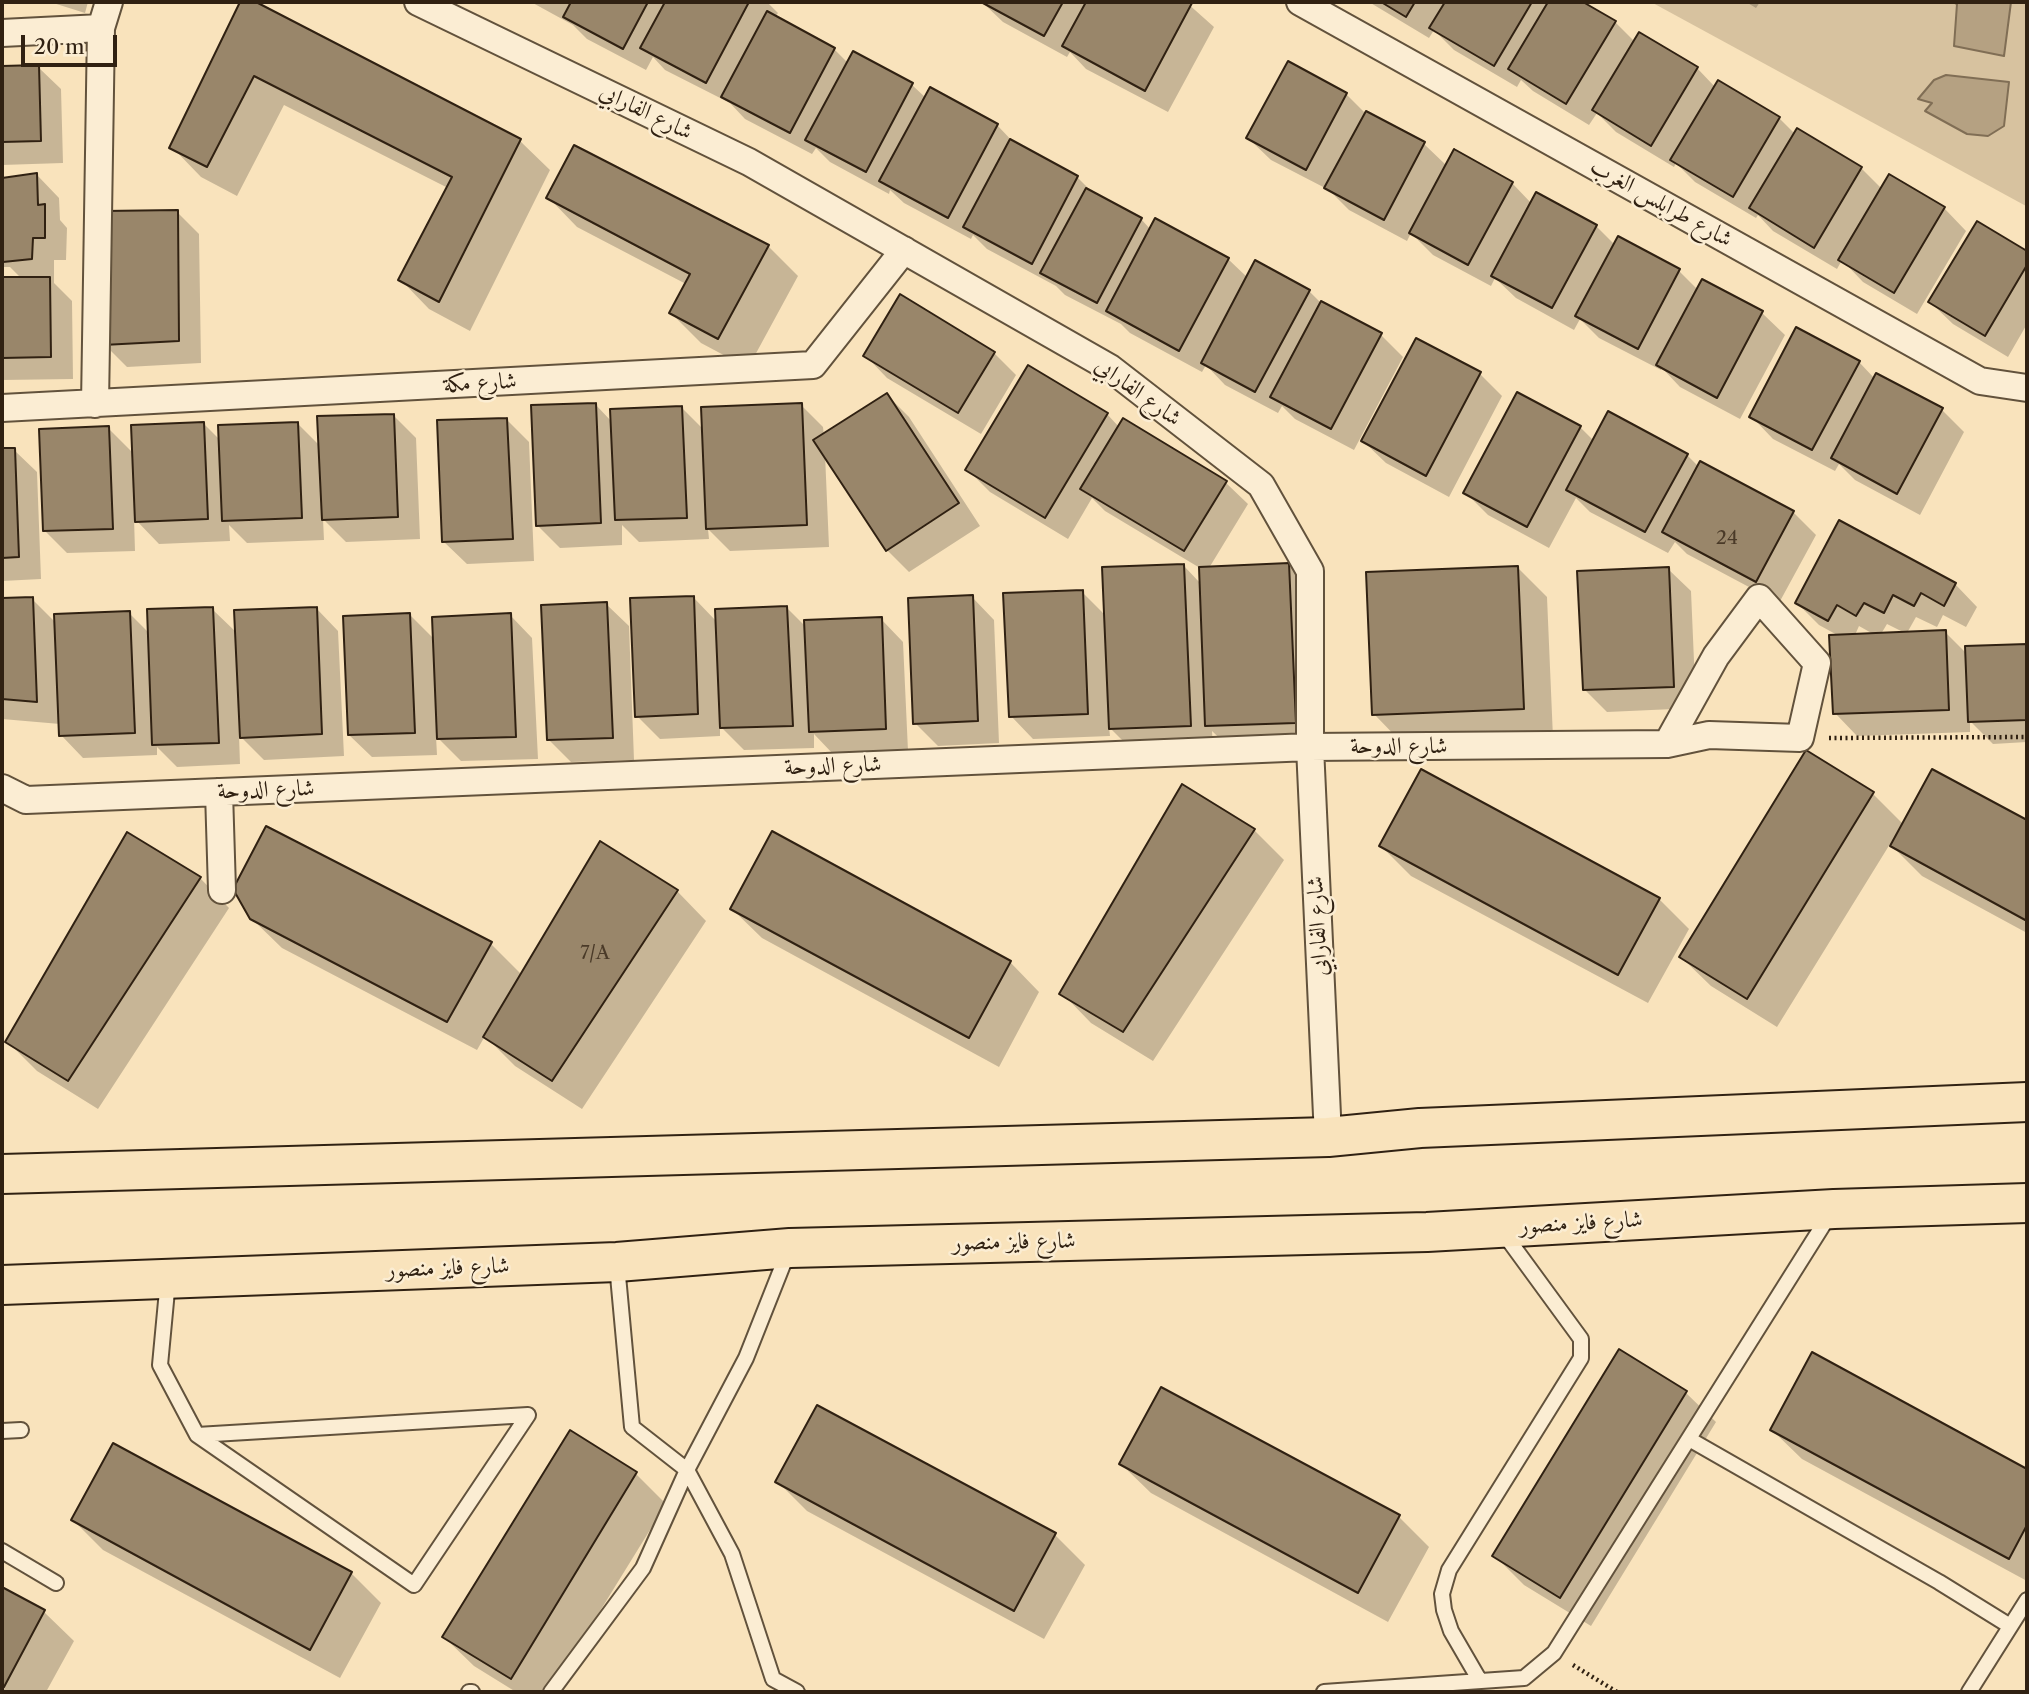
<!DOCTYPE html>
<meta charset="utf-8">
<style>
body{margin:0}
#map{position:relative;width:2029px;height:1694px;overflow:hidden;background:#f9e3bc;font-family:"Libre Caslon Text",serif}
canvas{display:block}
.frame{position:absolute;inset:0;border:4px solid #302112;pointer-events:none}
.scale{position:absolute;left:21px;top:35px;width:96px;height:32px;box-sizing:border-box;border:4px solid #302112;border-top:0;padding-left:9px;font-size:21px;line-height:24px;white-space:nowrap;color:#302112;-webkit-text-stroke:5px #fbedd3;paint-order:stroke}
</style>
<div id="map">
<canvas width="2029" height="1694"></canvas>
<div class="frame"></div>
<div class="scale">20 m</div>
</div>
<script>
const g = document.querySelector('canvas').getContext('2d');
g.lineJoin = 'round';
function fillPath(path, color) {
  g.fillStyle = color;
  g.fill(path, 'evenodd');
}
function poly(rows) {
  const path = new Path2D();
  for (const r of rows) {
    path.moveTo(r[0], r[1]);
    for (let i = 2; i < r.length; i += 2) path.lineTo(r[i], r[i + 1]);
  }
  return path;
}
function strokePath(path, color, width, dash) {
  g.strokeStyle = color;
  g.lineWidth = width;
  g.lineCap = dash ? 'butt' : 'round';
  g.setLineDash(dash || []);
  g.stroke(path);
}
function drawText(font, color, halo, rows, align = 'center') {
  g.font = font + ' "Libre Caslon Text",Amiri,serif';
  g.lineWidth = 5;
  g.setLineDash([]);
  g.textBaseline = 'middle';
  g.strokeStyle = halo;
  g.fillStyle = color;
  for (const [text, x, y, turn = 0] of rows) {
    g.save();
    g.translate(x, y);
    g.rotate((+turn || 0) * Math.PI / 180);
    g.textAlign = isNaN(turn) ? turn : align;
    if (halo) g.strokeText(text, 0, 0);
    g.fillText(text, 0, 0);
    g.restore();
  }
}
fillPath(poly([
 [1651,2,2027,2,2026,206]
]), '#d7c29f');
const water = poly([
 [1953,2,2011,2,2004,56,1954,46,1957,4,1953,2],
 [1946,75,2009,82,2004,126,1988,136,1967,134,1925,111,1932,103,1918,99,1934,80,1946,75]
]);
fillPath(water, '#b5a182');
strokePath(water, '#806e55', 2);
fillPath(poly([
 [50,2,88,2,85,13],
 [241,2,253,2,520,141,550,170,470,331,429,309,400,279,448,188,284,105,237,196,201,177,172,147],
 [531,2,767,2,778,13,775,17,834,49,848,63,912,85,926,98,997,125,1016,145,1077,177,1094,194,1141,219,1151,230,1156,220,1228,259,1248,278,1309,291,1322,304,1381,335,1403,357,1354,450,1295,419,1282,406,1278,413,1225,385,1206,365,1202,372,1130,333,1121,324,1065,295,1056,286,987,249,973,235,971,239,904,203,890,190,889,194,830,162,816,148,812,154,745,119,730,103,665,70,653,57,646,70,587,39,573,25],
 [982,2,1186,2,1214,27,1168,112,1086,69,1070,52,1067,57,1003,22],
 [1369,2,1580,2,1615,22,1635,42,1697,68,1715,87,1779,118,1795,134,1861,168,1882,189,1944,208,1966,231,1917,314,1863,282,1842,260,1837,269,1773,231,1758,215,1756,218,1695,182,1676,163,1674,167,1616,132,1597,113,1589,125,1533,91,1521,80,1517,87,1454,50,1434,30,1429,38],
 [1746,2,1760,2,1756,8],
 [38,67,61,89,63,163,2,165,2,68],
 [1346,94,1366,114,1424,144,1447,166,1512,183,1532,204,1596,226,1615,245,1619,238,1679,271,1698,290,1703,281,1762,313,1785,335,1740,419,1680,387,1662,368,1661,370,1599,338,1580,319,1574,330,1516,298,1495,278,1491,286,1433,255,1411,233,1407,241,1349,210,1329,190,1271,160,1248,138],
 [575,148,768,246,798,276,748,368,701,343,671,313,686,284,577,227,548,197],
 [37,175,59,198,60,220,67,228,66,260,54,260,54,283,72,301,73,379,2,380,2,279,22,279,10,267,2,267,2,179],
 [177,212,199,234,201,363,127,367,105,345],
 [1977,224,2027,253,2027,324,2008,357,1953,324,1930,302],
 [994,353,1016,375,981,434,887,378,865,355],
 [1859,362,1875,379,1942,410,1964,432,1920,515,1855,480,1839,464,1835,471,1773,439,1751,416],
 [1480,374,1502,396,1449,497,1386,463,1363,441],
 [887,395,909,417,980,526,909,572,887,550,825,454,829,547,730,551,708,529,709,539,639,542,622,525,622,545,560,548,537,525,595,404,612,422,682,408,703,429,801,405,823,427,824,436],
 [1107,414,1119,427,1225,482,1248,504,1209,568,1289,565,1318,595,1325,752,1237,755,1212,731,1213,747,1133,751,1109,727,1110,736,1033,739,1011,716,1082,592,1106,616,1184,566,1201,584,1200,568,1105,511,1092,498,1068,539,990,492,968,470],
 [393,415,416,438,420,539,346,542,323,519,324,540,247,543,229,525,230,541,159,544,134,518,135,551,67,553,45,531,108,428,134,454,204,424,221,441,298,424,320,446],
 [507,420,529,442,534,561,467,564,444,542],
 [1580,427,1594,441,1687,455,1699,467,1793,512,1816,535,1779,603,1687,554,1675,542,1668,553,1590,512,1576,498,1549,548,1488,515,1466,493],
 [2,450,14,450,37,472,41,579,2,581],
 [1518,568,1547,597,1553,738,1403,744,1374,714],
 [1668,569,1691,591,1696,708,1607,712,1584,689],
 [1955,584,1977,607,1966,627,1943,615,1937,627,1916,617,1907,633,1945,632,1967,654,1967,648,2027,645,2027,742,1993,744,1970,721,1970,732,1857,736,1835,713,1839,636,1819,625,1797,603],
 [1887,624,1905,633,1881,634],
 [1859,626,1875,635,1855,635],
 [693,597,717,622,787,608,806,627,881,619,903,642,908,751,833,754,814,734,814,748,744,750,720,726,720,736,660,739,637,716],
 [972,597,994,620,999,743,938,746,915,723],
 [32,599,56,623,129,613,149,633,212,609,237,633,316,608,338,631,344,756,264,760,239,735,240,764,177,767,157,747,157,755,83,758,61,735,60,724,2,719,2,600],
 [606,604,629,626,634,760,571,762,549,740],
 [410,615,435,640,510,615,532,638,538,759,461,761,436,736,437,755,372,757,349,735],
 [1932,771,2027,822,2027,933,1922,876,1890,844,1777,1027,1711,986,1681,957,1873,794,1903,824],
 [1183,786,1254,830,1284,860,1153,1061,1091,1023,1062,993],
 [1381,846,1659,899,1689,929,1648,1003,1411,876],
 [200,878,229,908,98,1109,37,1071,7,1041],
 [677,891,706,921,582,1109,515,1066,485,1036,477,1050,282,948,251,918,491,944,522,975],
 [732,909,1010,962,1039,992,999,1067,762,938],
 [1620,1351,1686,1393,1716,1422,1591,1626,1524,1585,1494,1555],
 [1813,1355,2027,1471,2027,1581,1802,1459,1772,1430],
 [1162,1389,1399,1517,1429,1547,1388,1622,1151,1493,1121,1464],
 [818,1407,1055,1535,1085,1565,1044,1639,807,1511,777,1481],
 [570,1433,636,1474,666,1504,550,1692,516,1692,474,1666,444,1637],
 [73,1520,351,1573,381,1603,340,1678,103,1550],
 [2,1589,44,1612,74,1641,46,1692,2,1692]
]), '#0003');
const building = poly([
 [240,2,256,2,521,139,439,302,398,280,452,177,254,76,207,167,169,148,240,2],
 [571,2,648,2,623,49,563,17,571,2],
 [665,2,749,2,706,83,640,48,665,2],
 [981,2,1063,2,1044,36,981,2],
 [1086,2,1192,3,1145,91,1062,46,1086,2],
 [1381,2,1415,2,1406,17,1381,2],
 [1445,2,1532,2,1494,66,1429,28,1445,2],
 [1548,2,1583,2,1616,21,1566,104,1508,69,1548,2],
 [767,11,835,48,790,133,721,97,767,11],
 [1639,32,1698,67,1651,146,1592,110,1639,32],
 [853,51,913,83,866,172,805,140,853,51],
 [1288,61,1347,93,1306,170,1246,138,1288,61],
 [39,65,41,141,2,142,2,66,39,65],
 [1718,80,1780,117,1733,197,1670,160,1718,80],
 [930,87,998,124,948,218,879,181,930,87],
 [1366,111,1425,142,1384,220,1324,188,1366,111],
 [1797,128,1862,167,1814,248,1749,208,1797,128],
 [1010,139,1078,176,1032,264,963,227,1010,139],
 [574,145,769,245,718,339,669,313,690,274,546,198,574,145],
 [1454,149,1513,182,1468,265,1409,233,1454,149],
 [37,173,38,205,45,204,45,238,33,238,32,259,3,262,2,178,37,173],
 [1889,174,1945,207,1894,293,1838,260,1889,174],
 [1086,188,1142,218,1097,303,1040,273,1086,188],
 [1536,192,1597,225,1552,308,1491,276,1536,192],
 [178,210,179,341,103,345,104,211,178,210],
 [1155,218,1229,258,1179,351,1106,311,1155,218],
 [1977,221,2027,251,2027,265,1985,336,1928,302,1977,221],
 [1618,236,1680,269,1638,349,1575,316,1618,236],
 [1255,260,1310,290,1255,392,1201,363,1255,260],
 [2,277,50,277,51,357,2,358,2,277],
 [1702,279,1763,311,1717,398,1656,365,1702,279],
 [900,294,995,352,958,413,863,356,900,294],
 [1321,301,1382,333,1331,429,1270,397,1321,301],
 [1796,327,1860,361,1812,450,1749,417,1796,327],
 [1416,338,1481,372,1426,476,1361,441,1416,338],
 [1028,365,1108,413,1045,518,965,470,1028,365],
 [1876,373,1943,408,1897,494,1831,458,1876,373],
 [1517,392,1581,426,1527,527,1463,493,1517,392],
 [887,393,959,503,886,551,813,440,887,393],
 [596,403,601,523,536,526,531,405,596,403],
 [802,403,807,525,706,529,701,407,802,403],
 [682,406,687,518,615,520,610,409,682,406],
 [1608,411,1688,454,1645,532,1566,490,1608,411],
 [394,414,398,517,322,520,317,416,394,414],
 [507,418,513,539,442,542,437,420,507,418],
 [1123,418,1227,481,1184,551,1080,489,1123,418],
 [204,422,208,519,135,522,131,425,204,422],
 [298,422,302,518,222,521,218,425,298,422],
 [109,426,113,529,43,531,39,429,109,426],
 [2,448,15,448,19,557,2,558,2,448],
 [1700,461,1794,511,1756,582,1662,532,1700,461],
 [1839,520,1956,583,1944,606,1921,593,1914,606,1893,595,1884,613,1864,603,1856,616,1837,605,1828,621,1795,603,1839,520],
 [1289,563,1296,723,1205,726,1199,567,1289,563],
 [1184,564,1191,726,1109,729,1102,567,1184,564],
 [1518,566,1524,709,1372,715,1366,572,1518,566],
 [1669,567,1674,687,1583,690,1577,571,1669,567],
 [1083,590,1088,714,1009,717,1003,593,1083,590],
 [973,595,978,721,913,724,908,598,973,595],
 [694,596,698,714,635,717,630,598,694,596],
 [33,597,37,702,2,699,2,598,33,597],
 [607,602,613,738,547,740,541,605,607,602],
 [787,606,793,726,720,728,715,609,787,606],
 [213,607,219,743,152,745,147,609,213,607],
 [317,607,322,734,240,738,234,610,317,607],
 [130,611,135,733,59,736,54,614,130,611],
 [410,613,415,733,348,735,343,616,410,613],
 [511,613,516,737,437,739,432,617,511,613],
 [882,617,886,729,809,732,804,620,882,617],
 [1946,630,1949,710,1833,714,1829,635,1946,630],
 [2027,644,2027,720,1968,722,1965,646,2027,644],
 [1806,750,1874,792,1747,999,1679,957,1806,750],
 [1421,769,1660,898,1618,975,1379,846,1421,769],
 [1932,769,2027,820,2027,921,1890,846,1932,769],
 [1182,784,1255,829,1123,1032,1059,994,1182,784],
 [266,826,492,942,447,1022,250,919,233,889,266,826],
 [772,831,1011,961,969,1038,730,909,772,831],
 [127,832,201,877,68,1081,5,1042,127,832],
 [600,841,678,890,552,1081,483,1037,600,841],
 [1619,1349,1687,1391,1560,1598,1492,1556,1619,1349],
 [1812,1352,2027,1469,2027,1525,2009,1559,1770,1430,1812,1352],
 [1161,1387,1400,1515,1358,1593,1119,1464,1161,1387],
 [817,1405,1056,1533,1014,1611,775,1482,817,1405],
 [570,1430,637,1472,511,1679,442,1637,570,1430],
 [113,1443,352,1572,310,1650,71,1520,113,1443],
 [2,1587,45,1610,4,1687,2,1686,2,1587]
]);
fillPath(building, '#99866a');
strokePath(building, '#302112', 2);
const service = poly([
 [788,1252,746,1358,687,1470,732,1554,773,1679,797,1692],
 [168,1280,160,1365,197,1435,414,1585,528,1415,197,1435],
 [2,1431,21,1430],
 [1689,1439,1939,1582,2010,1626],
 [2,1551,56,1583],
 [1480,1681,1451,1631,1444,1610,1442,1594,1449,1570,1581,1358,1581,1339,1502,1231],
 [469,1692,472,1692],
 [551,1692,643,1568,687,1470,632,1427,617,1265],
 [1324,1692,1524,1678,1554,1653,1830,1214],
 [1969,1692,2027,1600]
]);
const minor = poly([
 [418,2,749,162,1110,368,1261,485,1310,571,1310,747,1328,1137],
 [1300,2,1980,381,2027,388],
 [2,33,101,28],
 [95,404,101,28,109,2],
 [2,408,813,365,904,250],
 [2,788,26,800,1310,747,1667,744,1709,735,1800,738,1817,663,1759,598,1716,656,1667,744],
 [219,792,222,890]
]);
const trunk = poly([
 [2,1174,1328,1137,1420,1128,2027,1102],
 [2,1285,617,1262,790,1248,1427,1232,1834,1209,2027,1203]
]);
strokePath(service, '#62523c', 18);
strokePath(minor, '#62523c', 30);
strokePath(trunk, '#302112', 42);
strokePath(poly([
 [1829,738,2027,737],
 [1573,1665,1617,1692]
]), '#302112', 4.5, [2, 3.5]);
strokePath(service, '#fbedd3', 14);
strokePath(minor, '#fbedd3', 26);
strokePath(trunk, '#f9e3bc', 38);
drawText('19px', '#4a3a28', null, [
 ["24",1727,539],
 ["7/A",595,954]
]);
drawText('23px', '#302112', '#fbedd3', [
 ["شارع الفارابي",646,112,26],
 ["شارع طرابلس الغرب",1661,203,29],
 ["شارع مكة",480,383,-3],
 ["شارع الفارابي",1138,392,36],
 ["شارع الدوحة",1399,746],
 ["شارع الدوحة",833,766,-2],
 ["شارع الدوحة",266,790,-2],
 ["شارع الفارابي",1318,926,-93],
 ["شارع فايز منصور",1581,1223,-3],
 ["شارع فايز منصور",1014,1242,-1],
 ["شارع فايز منصور",448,1268,-2]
]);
</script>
